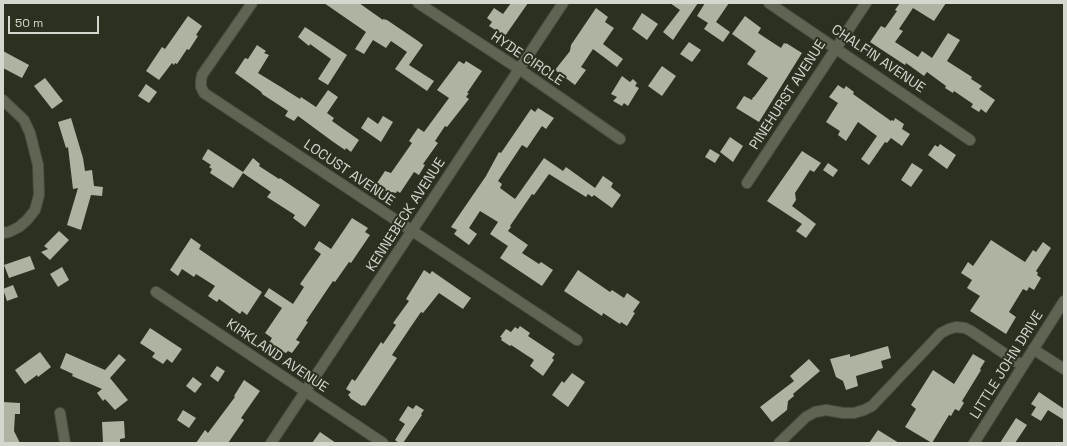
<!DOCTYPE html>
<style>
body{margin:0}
#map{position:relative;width:1067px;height:446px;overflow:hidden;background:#2c3021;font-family:"Space Grotesk",sans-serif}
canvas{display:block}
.frame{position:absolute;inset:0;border:4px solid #d4d7cd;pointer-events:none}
.scale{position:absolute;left:8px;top:16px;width:91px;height:18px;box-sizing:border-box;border:2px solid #d4d7cd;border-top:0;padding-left:5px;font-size:12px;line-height:14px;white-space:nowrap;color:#d4d7cd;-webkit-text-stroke:3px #2c3021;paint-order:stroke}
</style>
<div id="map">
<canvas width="1067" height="446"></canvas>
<div class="frame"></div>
<div class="scale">50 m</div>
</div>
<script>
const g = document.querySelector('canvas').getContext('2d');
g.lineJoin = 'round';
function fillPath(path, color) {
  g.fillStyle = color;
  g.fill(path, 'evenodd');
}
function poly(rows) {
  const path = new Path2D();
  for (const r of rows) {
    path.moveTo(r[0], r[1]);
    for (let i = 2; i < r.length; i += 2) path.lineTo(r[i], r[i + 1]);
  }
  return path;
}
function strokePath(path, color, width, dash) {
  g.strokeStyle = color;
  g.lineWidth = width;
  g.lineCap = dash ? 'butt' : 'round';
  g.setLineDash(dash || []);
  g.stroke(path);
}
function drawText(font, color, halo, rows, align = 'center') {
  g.font = font + ' "Space Grotesk",sans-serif';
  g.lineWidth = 4;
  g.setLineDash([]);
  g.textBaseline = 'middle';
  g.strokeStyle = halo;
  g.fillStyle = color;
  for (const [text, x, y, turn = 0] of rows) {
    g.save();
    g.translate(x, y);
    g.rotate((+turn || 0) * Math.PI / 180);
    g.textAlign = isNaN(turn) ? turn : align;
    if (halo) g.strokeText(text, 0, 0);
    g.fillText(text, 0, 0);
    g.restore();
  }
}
fillPath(poly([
 [324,3,359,3,383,20,383,19,387,20,418,41,423,45,409,65,434,81,427,91,395,69,407,52,391,41,386,48,373,40,364,54,355,49,366,32],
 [511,3,528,3,505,36,489,26,492,22,487,18,494,8,503,14],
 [670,3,698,3,673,40,663,32,680,10],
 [705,3,729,3,716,22,730,32,723,42,704,29,708,23,697,16],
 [900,3,946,3,934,21,913,8,899,29,903,31,895,42,918,57,922,51,932,58,948,33,960,40,947,61,972,77,971,79,982,86,979,89,995,100,986,113,981,109,979,112,971,107,973,104,954,91,953,93,945,88,946,86,927,72,924,76,906,63,905,65,870,42,881,26,885,28,897,11,895,10],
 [596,8,608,17,605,22,614,28,603,44,623,59,617,67,593,49,581,67,586,70,575,85,555,70,570,51,571,45],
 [642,13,658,24,647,40,632,29],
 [188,16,202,26,196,35,198,36,189,50,187,49,177,64,175,63,174,65,172,63,159,80,146,71,162,47,165,49],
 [745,16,761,28,758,33,781,48,784,43,786,44,786,43,802,53,759,122,736,108,744,96,752,100,753,97,754,97,768,78,747,64,756,51,732,34],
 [305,27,347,55,328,85,318,79,331,59,310,44,309,46,298,37],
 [689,42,701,50,692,62,680,54],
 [257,45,266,51,264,53,269,55,258,73,281,87,300,99,301,97,316,107,328,90,338,97,327,113,334,118,332,121,359,140,351,152,346,148,345,150,332,141,298,116,294,121,285,116,288,111,262,94,262,93,260,91,235,73,245,58,248,59],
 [3,51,29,65,22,78,3,68],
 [459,61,464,64,466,61,482,71,467,93,469,93,466,97,469,99,447,127,445,126,435,141,438,143,423,164,425,165,419,175,414,172,400,193,397,191,396,193,392,192,391,194,378,186,380,184,377,183,385,171,391,173,412,143,409,141,418,128,424,132,449,98,437,90],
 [662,66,676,76,662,96,648,86],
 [622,76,630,82,633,79,637,83,635,86,639,88,628,106,624,103,622,106,613,101,617,97,611,94],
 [45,78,63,101,52,109,34,86],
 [146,84,157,92,149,103,138,96],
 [838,85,844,89,846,86,854,92,853,94,891,121,892,120,894,121,895,118,904,124,902,129,910,134,902,146,891,138,887,143,885,142,869,165,861,159,877,136,858,122,846,141,838,135,840,131,826,122,838,103,829,97],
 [538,108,554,118,546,129,542,126,527,148,522,145,498,181,502,184,500,188,515,199,544,158,563,171,566,167,595,188,603,176,613,183,611,187,621,195,612,208,594,195,592,197,588,194,586,197,549,174,534,195,532,194,510,226,511,227,508,231,528,245,522,253,539,264,541,262,553,270,542,286,500,258,508,246,490,234,498,222,480,211,469,228,477,234,469,245,454,234,457,230,451,227,486,176,499,152,501,153,531,109,535,112],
 [383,116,393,122,381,142,361,128,368,117,378,124],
 [71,118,83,158,85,171,92,170,94,186,103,187,102,196,91,195,81,230,67,225,78,188,73,189,68,147,66,148,58,122],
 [730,137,743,146,733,162,720,152],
 [940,144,956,155,947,169,928,155,935,145,938,147],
 [208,149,243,172,253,158,260,164,259,166,279,179,280,178,320,205,305,227,293,218,295,215,267,197,271,192,243,173,233,188,210,173,212,169,209,167,211,165,202,159],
 [710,149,720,155,715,163,705,157],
 [802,151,821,163,814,172,810,170,795,193,796,200,792,206,816,224,806,238,796,231,802,224,767,201],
 [828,163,838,170,833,177,823,170],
 [912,163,923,170,911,187,901,180],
 [352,218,368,228,365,232,370,235,351,263,349,262,335,282,333,281,306,321,308,322,296,340,300,342,292,353,288,351,286,353,284,352,283,353,269,343,272,338,265,333,282,308,264,296,269,288,293,304,304,287,300,284,321,254,314,249,319,241,331,249],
 [59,231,69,240,50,260,41,252,48,249,44,246],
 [191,238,201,245,199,249,262,292,247,315,242,311,240,314,219,299,217,302,208,296,215,286,196,274,194,277,182,269,178,276,170,270],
 [991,240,1025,262,1033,250,1036,252,1043,242,1051,248,1036,271,1038,273,1037,275,1041,278,1034,290,1029,287,1027,291,1023,289,1009,312,1016,317,1006,334,970,311,980,296,967,288,972,280,961,273,968,262,973,266],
 [30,256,35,269,9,278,4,265],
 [62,267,69,280,58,287,50,274],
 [424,270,430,274,432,271,471,298,463,309,439,293,423,313,421,312,410,328,392,355,397,358,365,406,363,405,362,406,350,398,350,397,348,395,351,392,346,389,352,379,355,381,381,342,383,344,396,325,393,323,409,301,406,299],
 [578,270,610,292,612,290,624,298,627,293,640,302,633,312,635,313,627,326,621,322,620,324,603,313,602,316,564,291],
 [13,285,18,297,7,301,3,289],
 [520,326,530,333,528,336,555,354,552,358,554,360,543,376,530,366,534,360,511,345,510,346,501,340,502,338,500,337,506,329,511,332,515,327,518,329],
 [150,328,182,349,172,363,167,359,163,364,152,357,155,353,140,343],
 [888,346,891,358,881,361,883,368,856,376,858,386,846,390,843,381,836,377,830,359,850,354,850,357],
 [40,352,51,367,38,377,37,375,25,384,15,370],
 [66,353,105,370,119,354,126,360,110,378,128,400,115,410,105,399,103,401,97,393,102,389,72,376,73,374,60,368],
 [973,354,985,361,980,369,981,370,962,401,964,403,959,411,955,409,951,416,949,415,932,443,905,427,916,409,911,405,933,370,954,384],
 [809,359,820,371,793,394,794,396,788,401,787,410,772,422,760,407,794,381,790,376],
 [217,366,225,371,218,382,210,376],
 [572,373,585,382,568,407,552,395,562,381,564,383],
 [193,377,202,384,195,393,186,386],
 [244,380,260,391,241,418,244,420,228,443,196,443,205,430,208,433,235,397,234,396],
 [1039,392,1064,409,1064,420,1048,410,1041,421,1031,415,1036,407,1031,404],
 [3,402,20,403,20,414,15,414,14,431,20,443,3,443],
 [416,405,424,410,421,414,422,415,403,443,399,443,395,440,405,424,399,420,408,406,413,409],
 [183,410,196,418,189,428,177,420],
 [1016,418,1027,425,1015,443,1000,443],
 [124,421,125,438,120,439,120,443,103,443,102,422],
 [878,430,899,443,869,443],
 [320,432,336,443,312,443]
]), '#afb4a2');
const minor = poly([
 [252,3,202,75,201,81,201,87,204,93,577,340],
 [418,3,519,69,620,139],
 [769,3,970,140],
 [3,100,24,120,30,133,38,165,39,195,35,210,27,220,19,227,9,232,3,233],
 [747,183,866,3],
 [156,292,383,443],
 [1033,349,1064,369],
 [60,413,65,443],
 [271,443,563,3],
 [779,443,806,417,815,412,826,410,843,413,854,413,864,410,872,406,941,333,949,329,956,327,965,328,971,331,1023,366],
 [974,443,1064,301]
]);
strokePath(minor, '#4a4d41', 12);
strokePath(minor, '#606453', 10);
drawText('14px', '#d4d7cd', '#2c3021', [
 ["HYDE CIRCLE",527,59,34],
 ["CHALFIN AVENUE",878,59,34],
 ["PINEHURST AVENUE",788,95,-57],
 ["LOCUST AVENUE",349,173,34],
 ["KENNEBECK AVENUE",406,215,-57],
 ["KIRKLAND AVENUE",277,356,34],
 ["LITTLE JOHN DRIVE",1007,365,-58]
]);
</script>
